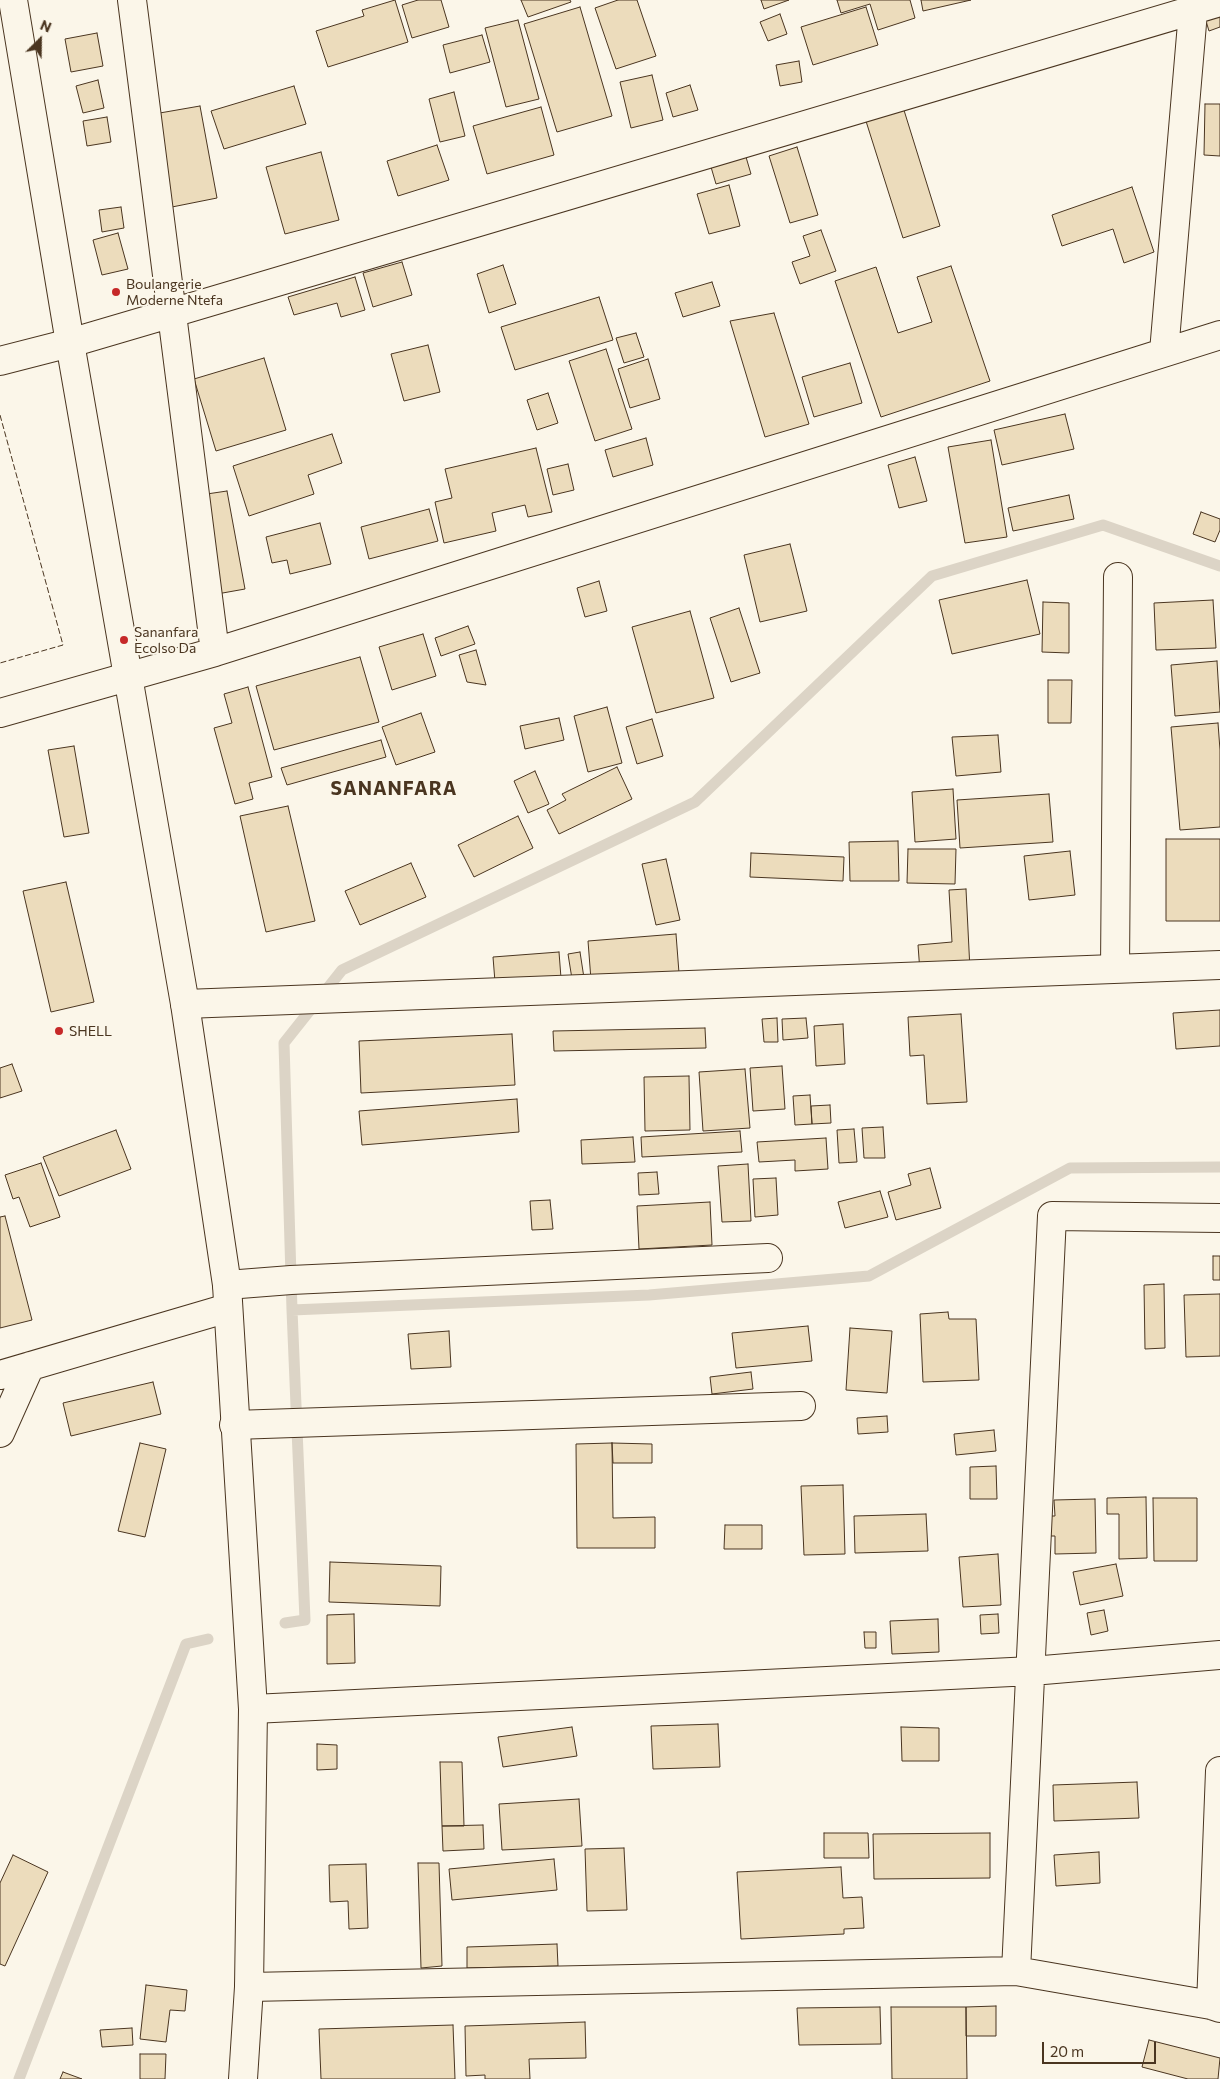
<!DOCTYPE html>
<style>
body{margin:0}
#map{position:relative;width:1220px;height:2079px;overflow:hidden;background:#fbf6e9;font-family:Commissioner,sans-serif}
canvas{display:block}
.north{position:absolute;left:15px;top:15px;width:50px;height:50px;-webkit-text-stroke:4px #fbf6e9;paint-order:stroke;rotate:23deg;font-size:14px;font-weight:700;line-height:20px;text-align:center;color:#4a3520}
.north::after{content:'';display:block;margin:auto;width:18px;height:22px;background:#4a3520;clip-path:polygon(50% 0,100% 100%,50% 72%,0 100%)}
.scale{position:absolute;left:1042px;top:2042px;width:114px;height:22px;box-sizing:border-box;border:2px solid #4a3520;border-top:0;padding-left:6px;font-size:15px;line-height:18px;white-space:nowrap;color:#4a3520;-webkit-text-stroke:4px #fbf6e9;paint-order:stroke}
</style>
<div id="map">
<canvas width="1220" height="2079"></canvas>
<div class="north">N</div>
<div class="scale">20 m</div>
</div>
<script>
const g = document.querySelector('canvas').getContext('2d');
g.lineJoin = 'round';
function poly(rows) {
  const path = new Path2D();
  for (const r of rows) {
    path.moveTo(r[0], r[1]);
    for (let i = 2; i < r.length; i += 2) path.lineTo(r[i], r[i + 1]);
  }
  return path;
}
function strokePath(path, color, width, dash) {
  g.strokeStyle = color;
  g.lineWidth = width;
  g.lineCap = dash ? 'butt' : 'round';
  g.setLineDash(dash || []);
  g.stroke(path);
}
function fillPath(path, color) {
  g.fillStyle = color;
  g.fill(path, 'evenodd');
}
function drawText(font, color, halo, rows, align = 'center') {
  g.font = font + ' Commissioner,sans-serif';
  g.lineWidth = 4;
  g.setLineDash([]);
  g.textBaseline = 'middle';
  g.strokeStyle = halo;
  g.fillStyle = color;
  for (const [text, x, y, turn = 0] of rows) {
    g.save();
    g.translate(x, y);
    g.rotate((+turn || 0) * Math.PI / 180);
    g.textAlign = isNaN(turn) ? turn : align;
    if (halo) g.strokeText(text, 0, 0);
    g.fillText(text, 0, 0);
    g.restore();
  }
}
strokePath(poly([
 [292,1310,649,1295,869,1276,1070,1168,1220,1167],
 [285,1623,305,1620,292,1310,284,1043,342,970,695,802,932,576,1103,525,1220,566],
 [19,2079,186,1644,208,1639]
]), '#dcd4c6', 11);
const building = poly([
 [395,0,408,42,328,67,316,31,364,16,362,10,395,0],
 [418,0,441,0,449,27,412,38,402,5,418,0],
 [521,0,570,0,571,2,528,17,521,0],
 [618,0,637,0,656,56,616,69,595,8,618,0],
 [761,0,789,0,764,9,761,0],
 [837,0,910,0,915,18,878,30,870,4,841,13,837,0],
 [921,0,971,0,923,11,921,0],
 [580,7,612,116,557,132,524,24,580,7],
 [866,7,878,45,813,65,801,27,866,7],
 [780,14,787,34,768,41,760,22,780,14],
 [1220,16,1220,27,1209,31,1206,21,1220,16],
 [518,20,539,99,506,107,485,28,518,20],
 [97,33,103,66,71,72,65,39,97,33],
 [482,35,490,62,450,73,443,45,482,35],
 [799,61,802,82,780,86,776,65,799,61],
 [652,75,663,120,631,128,620,82,652,75],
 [98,80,104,108,83,113,76,86,98,80],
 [690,85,698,110,673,117,666,93,690,85],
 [294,86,306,124,224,149,211,111,294,86],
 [454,92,465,136,440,142,429,99,454,92],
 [1205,104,1220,104,1220,156,1204,155,1205,104],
 [200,106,217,198,172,207,154,114,200,106],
 [541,107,554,155,487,174,473,126,541,107],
 [903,107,940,226,903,238,865,118,903,107],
 [107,117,111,142,87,146,83,121,107,117],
 [437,145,449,180,398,196,387,161,437,145],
 [797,147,818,215,790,223,769,156,797,147],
 [321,152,339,220,285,234,266,167,321,152],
 [746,157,751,174,716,184,711,167,746,157],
 [729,185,740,226,709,234,697,194,729,185],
 [1132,187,1154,252,1124,263,1113,229,1062,246,1052,215,1132,187],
 [121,207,124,228,102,232,99,210,121,207],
 [821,230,836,271,800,284,792,262,810,256,803,236,821,230],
 [118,233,128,269,102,275,93,240,118,233],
 [402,262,412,295,373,307,363,273,402,262],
 [503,265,516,304,489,313,477,274,503,265],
 [951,266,990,381,881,417,835,281,876,267,898,333,932,322,917,277,951,266],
 [355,277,365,310,341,317,337,303,294,315,288,297,355,277],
 [712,282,720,306,683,317,675,293,712,282],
 [599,297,613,340,515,370,501,327,599,297],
 [774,313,809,424,765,437,730,321,774,313],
 [636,333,644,357,624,363,616,338,636,333],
 [428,345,440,392,404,401,391,354,428,345],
 [606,349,632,429,595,441,569,361,606,349],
 [264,358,286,430,216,451,194,379,264,358],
 [648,359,660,399,630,408,618,369,648,359],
 [850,363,862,403,814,417,802,377,850,363],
 [548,393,558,423,537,430,527,400,548,393],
 [1065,414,1074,449,1002,465,994,430,1065,414],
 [332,434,342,463,308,475,314,494,249,516,233,466,332,434],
 [646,438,653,465,613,477,605,450,646,438],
 [991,440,1007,537,965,543,948,447,991,440],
 [536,448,552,512,528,517,525,505,492,513,496,531,444,543,435,502,452,498,445,469,536,448],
 [915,457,927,501,899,508,888,465,915,457],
 [568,464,574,490,553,495,547,469,568,464],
 [227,491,245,589,217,594,200,495,227,491],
 [1069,495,1074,519,1013,531,1008,508,1069,495],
 [429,509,438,541,369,559,361,527,429,509],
 [1201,512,1220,519,1220,530,1215,542,1193,534,1201,512],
 [320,523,331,564,290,574,287,560,272,563,266,537,320,523],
 [790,544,807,611,760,622,744,555,790,544],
 [1027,580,1040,634,952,654,939,600,1027,580],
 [599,581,607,611,585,617,577,588,599,581],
 [1213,600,1216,648,1156,650,1154,603,1213,600],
 [1043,602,1069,603,1069,653,1042,652,1043,602],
 [739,608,760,673,731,682,710,618,739,608],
 [690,611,714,698,656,713,632,627,690,611],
 [468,626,475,644,441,656,435,638,468,626],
 [423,634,436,676,392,690,379,647,423,634],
 [476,650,486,685,467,682,459,655,476,650],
 [360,657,379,722,274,750,256,686,360,657],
 [1217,661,1220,712,1175,716,1171,665,1217,661],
 [1048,680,1072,680,1071,723,1048,723,1048,680],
 [248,687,272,777,249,783,253,799,235,804,214,728,232,723,224,694,248,687],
 [607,707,622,763,588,772,574,716,607,707],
 [421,713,435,752,396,765,382,727,421,713],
 [559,718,564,740,525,749,520,726,559,718],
 [652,719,663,756,637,764,626,727,652,719],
 [1218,723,1220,750,1220,827,1180,830,1171,727,1218,723],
 [998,735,1001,772,956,776,952,737,998,735],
 [381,740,386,757,287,785,281,768,381,740],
 [74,746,89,833,64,837,48,750,74,746],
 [617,767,632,799,559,834,547,810,566,800,562,794,617,767],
 [535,771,549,804,528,813,514,781,535,771],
 [953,789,956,839,915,842,912,792,953,789],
 [1049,794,1053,842,960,848,957,800,1049,794],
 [288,806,315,921,266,932,240,816,288,806],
 [518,816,533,848,474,877,458,845,518,816],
 [1166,839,1220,839,1220,921,1166,921,1166,839],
 [898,841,899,881,850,881,849,842,898,841],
 [908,849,956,849,955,884,907,883,908,849],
 [1070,851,1075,895,1029,900,1024,856,1070,851],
 [751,853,844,857,843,881,750,877,751,853],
 [666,859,680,920,656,925,642,864,666,859],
 [411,863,426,897,360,925,345,891,411,863],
 [66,882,94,1002,51,1012,23,891,66,882],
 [966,889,970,970,920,972,918,945,952,942,949,890,966,889],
 [676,934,679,973,591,980,588,941,676,934],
 [559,952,561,978,495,982,493,957,559,952],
 [580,952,584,978,572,979,568,954,580,952],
 [1220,1010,1220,1046,1176,1049,1173,1013,1220,1010],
 [961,1014,967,1102,927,1104,924,1055,910,1056,908,1017,961,1014],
 [777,1018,778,1042,764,1042,762,1019,777,1018],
 [806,1018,808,1038,783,1040,782,1019,806,1018],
 [843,1024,845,1064,816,1066,814,1026,843,1024],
 [705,1028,706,1048,554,1051,553,1031,705,1028],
 [512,1034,515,1085,361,1093,359,1041,512,1034],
 [12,1064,22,1091,0,1098,0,1068,12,1064],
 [782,1066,785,1109,753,1111,750,1068,782,1066],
 [745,1069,750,1128,703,1131,699,1072,745,1069],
 [689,1076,690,1130,645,1131,644,1077,689,1076],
 [810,1095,812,1124,795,1125,793,1096,810,1095],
 [517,1099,519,1132,362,1145,359,1111,517,1099],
 [830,1105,831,1123,812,1124,811,1106,830,1105],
 [883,1127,885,1158,864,1158,862,1128,883,1127],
 [854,1129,857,1162,839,1163,837,1130,854,1129],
 [116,1130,131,1169,59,1196,43,1157,116,1130],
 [740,1131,742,1152,642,1157,641,1137,740,1131],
 [633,1137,635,1162,582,1164,581,1140,633,1137],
 [826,1138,828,1169,795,1171,795,1160,759,1162,757,1142,826,1138],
 [41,1163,60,1217,30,1227,19,1197,13,1199,5,1175,41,1163],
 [748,1164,751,1221,722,1222,718,1166,748,1164],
 [930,1168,941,1208,896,1220,888,1192,911,1185,908,1174,930,1168],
 [657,1172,659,1194,639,1195,638,1173,657,1172],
 [776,1178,778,1215,755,1217,753,1179,776,1178],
 [880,1191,888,1217,845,1228,838,1202,880,1191],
 [550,1200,553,1229,532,1230,530,1201,550,1200],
 [710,1202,712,1245,639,1249,637,1206,710,1202],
 [5,1216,32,1320,0,1328,0,1217,5,1216],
 [1213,1256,1220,1256,1220,1280,1213,1280,1213,1256],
 [1164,1284,1165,1348,1145,1349,1144,1285,1164,1284],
 [1220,1294,1220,1356,1186,1357,1184,1295,1220,1294],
 [948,1312,949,1319,976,1319,979,1380,923,1382,920,1314,948,1312],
 [808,1326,812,1361,736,1368,732,1333,808,1326],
 [850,1328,892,1331,887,1393,846,1390,850,1328],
 [449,1331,451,1367,411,1369,408,1334,449,1331],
 [751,1372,753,1389,712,1394,710,1377,751,1372],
 [153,1382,161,1414,71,1436,63,1403,153,1382],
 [887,1416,888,1432,858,1434,857,1418,887,1416],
 [994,1430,996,1451,956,1455,954,1434,994,1430],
 [140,1443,166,1449,145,1537,118,1531,140,1443],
 [612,1443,613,1518,655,1517,655,1548,577,1548,576,1444,612,1443],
 [612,1443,652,1444,652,1463,613,1463,612,1443],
 [996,1466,997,1499,970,1499,970,1467,996,1466],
 [843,1485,845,1554,804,1555,801,1486,843,1485],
 [1146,1497,1147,1558,1119,1559,1119,1514,1107,1514,1107,1498,1146,1497],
 [1153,1498,1197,1498,1197,1561,1154,1561,1153,1498],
 [1095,1499,1096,1553,1055,1554,1055,1536,1047,1536,1046,1516,1055,1516,1054,1500,1095,1499],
 [926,1514,928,1551,855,1553,854,1516,926,1514],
 [725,1525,762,1525,762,1549,724,1549,725,1525],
 [998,1554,1001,1605,963,1607,959,1557,998,1554],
 [330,1562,441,1566,440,1606,329,1602,330,1562],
 [1116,1564,1123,1596,1080,1605,1073,1572,1116,1564],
 [1104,1610,1108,1631,1091,1635,1087,1613,1104,1610],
 [354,1614,355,1663,327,1664,327,1615,354,1614],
 [998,1614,999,1633,981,1634,980,1615,998,1614],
 [938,1619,939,1652,892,1654,890,1621,938,1619],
 [864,1632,876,1632,876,1648,865,1648,864,1632],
 [718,1724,720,1767,653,1769,651,1726,718,1724],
 [572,1727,577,1756,503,1767,498,1737,572,1727],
 [901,1727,939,1728,939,1761,902,1761,901,1727],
 [317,1744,337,1745,337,1769,317,1770,317,1744],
 [440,1762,462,1762,464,1826,442,1826,440,1762],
 [1137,1782,1139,1818,1054,1821,1053,1785,1137,1782],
 [579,1799,582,1846,502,1850,499,1804,579,1799],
 [483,1825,484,1849,443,1851,442,1826,483,1825],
 [824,1833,868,1833,869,1858,824,1858,824,1833],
 [990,1833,990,1878,874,1879,873,1834,990,1833],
 [624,1848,627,1910,587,1911,585,1849,624,1848],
 [1099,1852,1100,1883,1056,1886,1054,1855,1099,1852],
 [13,1855,48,1872,5,1966,0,1964,0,1883,13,1855],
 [554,1859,557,1890,452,1900,449,1869,554,1859],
 [418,1863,439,1863,442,1966,421,1968,418,1863],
 [366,1864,368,1928,349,1929,348,1901,330,1902,329,1865,366,1864],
 [841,1867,843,1898,862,1897,864,1928,844,1929,844,1934,741,1939,737,1872,841,1867],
 [557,1944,558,1966,467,1968,467,1947,557,1944],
 [146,1985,187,1990,185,2011,170,2010,166,2042,140,2039,146,1985],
 [996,2006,996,2036,966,2036,966,2007,996,2006],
 [880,2007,881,2044,799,2045,797,2008,880,2007],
 [891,2007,966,2007,967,2079,892,2079,891,2007],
 [585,2022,586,2058,529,2059,530,2079,485,2079,485,2075,466,2076,465,2026,585,2022],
 [453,2025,455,2079,321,2079,319,2029,453,2025],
 [132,2028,133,2045,102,2047,100,2030,132,2028],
 [1149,2040,1220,2058,1218,2079,1188,2079,1142,2067,1149,2040],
 [140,2054,166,2054,165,2079,140,2079,140,2054],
 [63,2072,82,2079,60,2079,63,2072]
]);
fillPath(building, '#ecdcbc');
strokePath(building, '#4a3520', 1);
const minor = poly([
 [132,0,215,652],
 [1164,352,1194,0],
 [0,361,70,343,172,313,1220,2],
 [0,713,215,652,1220,335],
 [1115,969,1118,577],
 [185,1004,1220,965],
 [227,1285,291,1280,768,1258],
 [0,1375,228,1308],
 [234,1425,801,1406],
 [0,1433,30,1366],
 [253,1709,1032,1671,1220,1655],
 [1016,1971,1052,1216,1220,1218],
 [249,1987,1016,1971,1211,2005,1220,2008],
 [1211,2005,1220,1771]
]);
const major = poly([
 [13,0,70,343,185,1004,227,1285,253,1709,249,1987,243,2079]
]);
strokePath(minor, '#4a3520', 30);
strokePath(major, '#4a3520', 30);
strokePath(minor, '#fbf6e9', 28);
strokePath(major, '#fbf6e9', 28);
strokePath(poly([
 [0,415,63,645,0,663]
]), '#4a3520', 1, [6, 2.5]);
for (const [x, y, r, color] of [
 [116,292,5,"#c62828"],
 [124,640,5,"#c62828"],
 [59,1031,5,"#c62828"]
]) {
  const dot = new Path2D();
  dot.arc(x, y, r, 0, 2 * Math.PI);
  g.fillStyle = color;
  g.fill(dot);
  strokePath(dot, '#fbf6e9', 2);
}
drawText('14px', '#4a3520', '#fbf6e9', [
 ["Boulangerie",126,284],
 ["Moderne Ntefa",126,300],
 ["Sananfara",134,632],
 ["Ecolso Da",134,648],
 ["SHELL",69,1031]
], 'left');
g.letterSpacing = '1px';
drawText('bold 19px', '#4a3520', '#fbf6e9', [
 ["SANANFARA",394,789]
]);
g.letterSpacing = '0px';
</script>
